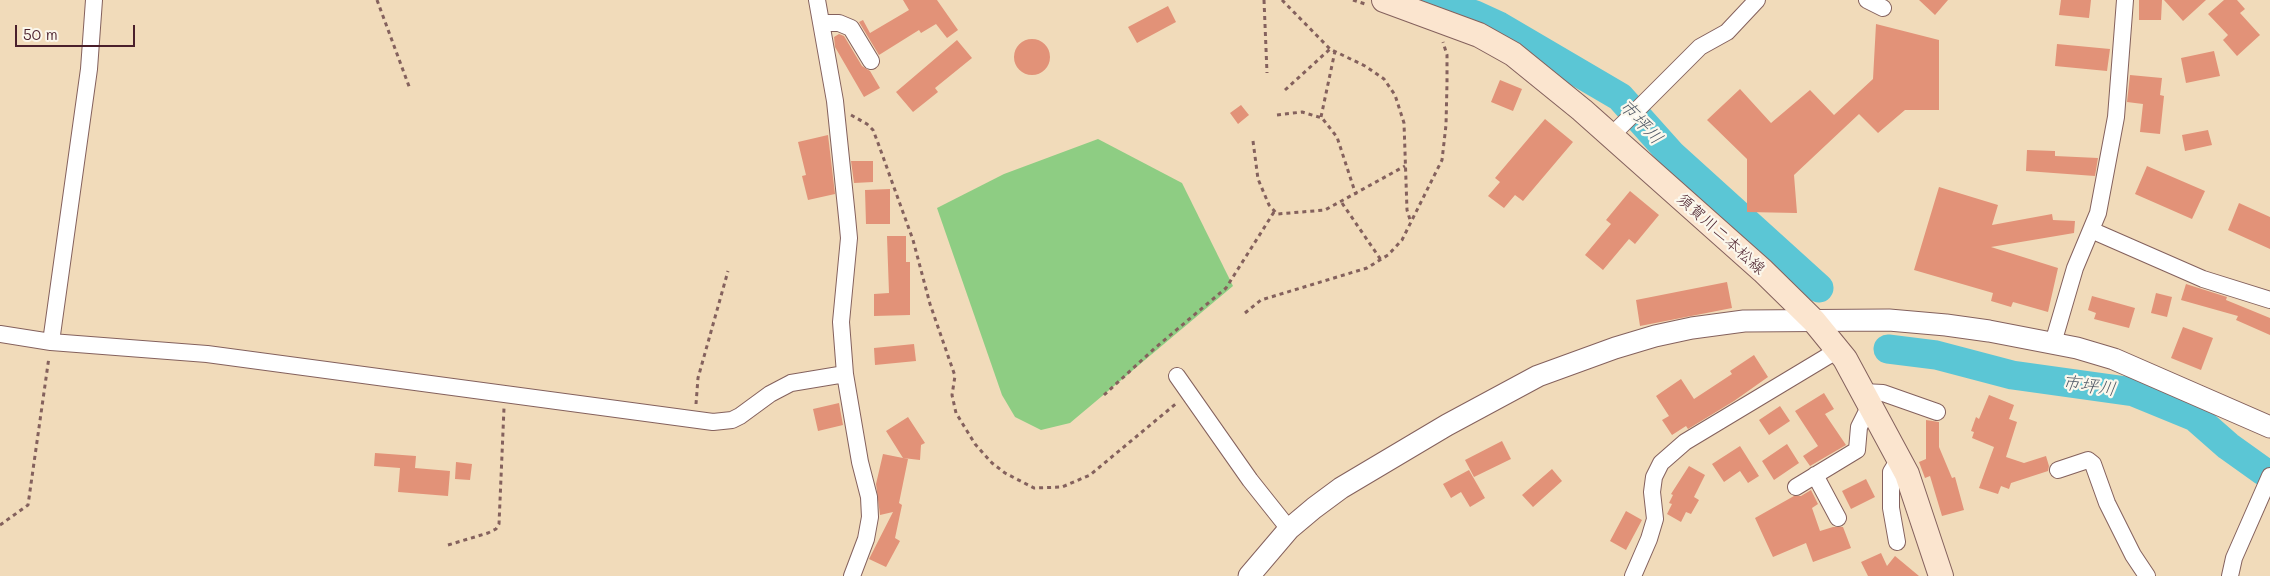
<!DOCTYPE html>
<meta charset="utf-8">
<style>
body{margin:0}
#map{position:relative;width:2270px;height:576px;overflow:hidden;background:#f1dbba;font-family:Mali,sans-serif}
canvas{display:block}
.scale{position:absolute;left:15px;top:25px;width:120px;height:22px;box-sizing:border-box;border:2px solid #4a1f2b;border-top:0;padding-left:6px;font-size:15px;line-height:18px;white-space:nowrap;color:#4a1f2b;-webkit-text-stroke:4px #fbf7ec;paint-order:stroke}
</style>
<div id="map">
<canvas width="2270" height="576"></canvas>
<div class="scale">50 m</div>
</div>
<script>
const g = document.querySelector('canvas').getContext('2d');
g.lineJoin = 'round';
function fillPath(path, color) {
  g.fillStyle = color;
  g.fill(path, 'evenodd');
}
function poly(rows) {
  const path = new Path2D();
  for (const r of rows) {
    if (r.length === 3) {
      path.moveTo(r[0] + r[2], r[1]);
      path.arc(r[0], r[1], r[2], 0, 2 * Math.PI);
      continue;
    }
    path.moveTo(r[0], r[1]);
    for (let i = 2; i < r.length; i += 2) path.lineTo(r[i], r[i + 1]);
  }
  return path;
}
function strokePath(path, color, width, dash) {
  g.strokeStyle = color;
  g.lineWidth = width;
  g.lineCap = dash ? 'butt' : 'round';
  g.setLineDash(dash || []);
  g.stroke(path);
}
function drawText(font, color, halo, rows, align = 'center') {
  g.font = font + ' Mali,"Klee One",sans-serif';
  g.lineWidth = 4.5;
  g.setLineDash([]);
  g.textBaseline = 'middle';
  g.strokeStyle = halo;
  g.fillStyle = color;
  for (const [text, x, y, turn = 0] of rows) {
    g.save();
    g.translate(x, y);
    g.rotate((+turn || 0) * Math.PI / 180);
    g.textAlign = isNaN(turn) ? turn : align;
    if (halo) g.strokeText(text, 0, 0);
    g.fillText(text, 0, 0);
    g.restore();
  }
}
fillPath(poly([
 [1098,139,1182,183,1233,286,1070,423,1041,430,1015,417,1002,395,937,208,1004,174]
]), '#8ecd83');
strokePath(poly([
 [1433,0,1475,15,1499,26,1620,97,1671,154,1819,288],
 [1888,349,1936,355,2012,375,2134,392,2195,417,2228,446,2263,471,2270,473]
]), '#5bc6d5', 29);
fillPath(poly([
 [903,0,937,0,958,30,947,38,936,24,921,33,919,30,879,55,859,22,863,20,870,33,909,10],
 [1919,0,1948,0,1935,15],
 [2061,0,2091,0,2089,18,2059,15],
 [2139,0,2162,0,2161,20,2139,20],
 [2164,0,2206,0,2183,21],
 [2224,0,2237,0,2245,9,2240,13,2260,35,2237,56,2223,40,2228,35,2208,14],
 [1168,6,1176,22,1137,43,1128,27],
 [1876,24,1939,40,1939,110,1905,110,1878,133,1859,114,1794,175,1797,213,1747,212,1747,159,1707,120,1740,89,1771,123,1810,90,1834,115,1873,79],
 [839,34,844,36,862,66,870,71,880,88,864,97,835,47,834,37],
 [1032,57,18],
 [957,40,972,58,935,88,938,92,913,112,896,92],
 [2057,44,2110,49,2107,71,2055,66],
 [2214,51,2220,76,2186,83,2181,58],
 [2130,75,2162,78,2160,95,2164,96,2160,134,2140,132,2143,104,2127,102],
 [1500,80,1522,89,1513,111,1491,102],
 [1241,105,1249,115,1238,124,1230,113],
 [1545,119,1573,142,1523,201,1515,195,1504,208,1488,196,1500,182,1495,178],
 [2208,130,2212,145,2185,151,2182,135],
 [828,135,835,194,808,200,802,176,806,175,798,142],
 [2027,150,2055,151,2055,156,2098,158,2095,176,2026,171],
 [851,161,873,161,873,182,854,183],
 [2147,166,2205,191,2192,219,2135,194],
 [1939,187,1998,205,1992,225,2052,214,2053,220,2075,221,2074,233,1991,247,2058,268,2048,312,2013,302,2011,307,1991,301,1993,293,1914,270],
 [890,189,890,224,866,224,865,190],
 [1630,191,1659,215,1635,244,1629,239,1603,270,1585,255,1611,224,1606,220],
 [2239,203,2270,217,2270,249,2228,230],
 [887,236,906,236,906,262,910,262,910,315,874,316,874,294,889,293],
 [1727,282,1732,308,1640,326,1636,300],
 [2186,284,2227,297,2226,300,2270,318,2270,335,2236,320,2238,316,2181,300],
 [2156,293,2172,297,2167,317,2151,313],
 [2092,296,2135,308,2129,328,2094,319,2096,313,2088,310],
 [2183,327,2213,338,2201,370,2171,358],
 [914,344,916,361,875,365,874,348],
 [1754,355,1768,377,1734,401,1688,429,1686,426,1672,435,1662,420,1669,416,1656,396,1681,379,1694,399,1732,374,1730,371],
 [1824,393,1834,409,1825,414,1846,445,1810,466,1803,456,1818,446,1795,411],
 [1989,395,2014,405,2009,419,2017,422,2006,457,2024,463,2046,456,2049,466,2048,471,2011,483,2009,489,2001,486,1998,494,1979,488,1994,447,1972,438,1974,432,1971,431,1976,417,1979,419],
 [839,403,843,425,818,431,813,409],
 [1780,406,1790,421,1769,435,1759,420],
 [908,417,925,443,921,445,920,460,903,458,886,431],
 [1926,420,1939,422,1939,447,1952,478,1955,477,1964,510,1942,516,1930,476,1925,478,1919,462,1926,459],
 [1502,441,1511,459,1474,477,1465,460],
 [1787,444,1799,463,1774,480,1762,461],
 [1740,446,1759,476,1748,483,1740,471,1724,482,1712,464],
 [375,453,416,456,415,468,450,471,448,496,398,492,400,468,374,466],
 [883,454,908,459,899,503,902,505,895,538,900,541,886,567,869,559,893,512,880,515,876,484],
 [456,462,472,464,470,480,455,479],
 [1689,466,1705,475,1694,497,1699,500,1691,514,1686,512,1681,522,1667,514,1672,504,1669,503,1673,495,1671,494],
 [1552,469,1562,481,1533,507,1522,495],
 [1469,470,1485,498,1470,507,1461,492,1451,498,1443,484],
 [1866,479,1875,497,1851,509,1842,491],
 [1811,490,1818,504,1812,508,1820,531,1833,527,1843,527,1851,548,1813,562,1806,543,1773,557,1755,518,1794,496,1801,496],
 [1626,511,1642,520,1626,550,1610,541],
 [1881,553,1887,566,1895,556,1919,576,1868,576,1861,562]
]), '#e29278');
const minor = poly([
 [817,0,835,101,847,217,849,238,841,322,845,374,860,462,869,497,870,517,866,539,852,576],
 [1867,0,1883,8],
 [821,23,839,23,851,28,871,61],
 [1611,136,1700,47,1727,32,1757,0],
 [2091,230,2203,279,2270,300],
 [0,334,51,342,207,354,713,422,732,420,740,416,770,394,791,383,845,374],
 [51,342,89,69,94,0],
 [2053,343,2075,268,2098,213,2116,117,2125,0],
 [1177,376,1250,480,1289,529],
 [1863,392,1883,393,1937,412],
 [2058,470,2088,460,2093,464,2107,503,2133,555,2147,576],
 [1815,475,1838,518],
 [1796,487,1857,450,1859,427,1870,405],
 [1897,542,1891,508,1891,472,1899,459],
 [1633,576,1649,539,1655,519,1652,492,1654,477,1661,463,1685,442,1838,350],
 [2230,576,2234,558,2270,476]
]);
const tertiary = poly([
 [1249,576,1289,529,1314,508,1341,488,1447,425,1538,376,1615,348,1655,336,1692,328,1744,321,1889,320,1946,325,1989,331,2077,348,2114,359,2270,427]
]);
const secondary = poly([
 [1384,0,1479,35,1513,54,1582,110,1763,271,1814,321,1845,359,1907,474,1941,576]
]);
strokePath(minor, '#84615d', 18);
strokePath(tertiary, '#84615d', 23);
strokePath(secondary, '#84615d', 26);
strokePath(poly([
 [377,0,410,89],
 [1264,0,1267,73],
 [1282,0,1330,49,1365,66,1384,79,1395,95,1404,123,1407,210,1411,223],
 [1353,0,1365,4],
 [1285,90,1330,49],
 [851,115,867,124,873,130,878,143,913,240,930,304,955,376,952,395,956,413,975,444,992,463,1005,473,1034,488,1062,487,1090,475,1178,402],
 [1277,115,1302,112,1322,118,1337,137,1356,195],
 [1321,117,1335,51],
 [1253,141,1258,179,1269,205,1277,214,1325,210,1405,166],
 [1342,203,1381,260],
 [1245,313,1261,300,1367,268,1388,255,1402,240,1442,160,1446,125,1447,83,1447,55,1443,42],
 [1104,395,1155,348,1226,288,1274,212],
 [696,404,698,378,728,271],
 [0,525,28,505,49,357],
 [448,545,488,533,496,529,499,524,504,408]
]), '#84615d', 3, [4, 4]);
strokePath(minor, '#fff', 16);
strokePath(tertiary, '#fff', 21);
strokePath(secondary, '#fbe5cf', 24);
drawText('16px', '#4a1f2b', '#fbf7ec', [
 ["須賀川二本松線",1721,234,42]
]);
drawText('italic 18px', '#505966', '#fbf7ec', [
 ["市坪川",1641,122,47],
 ["市坪川",2089,386,8]
]);
</script>
